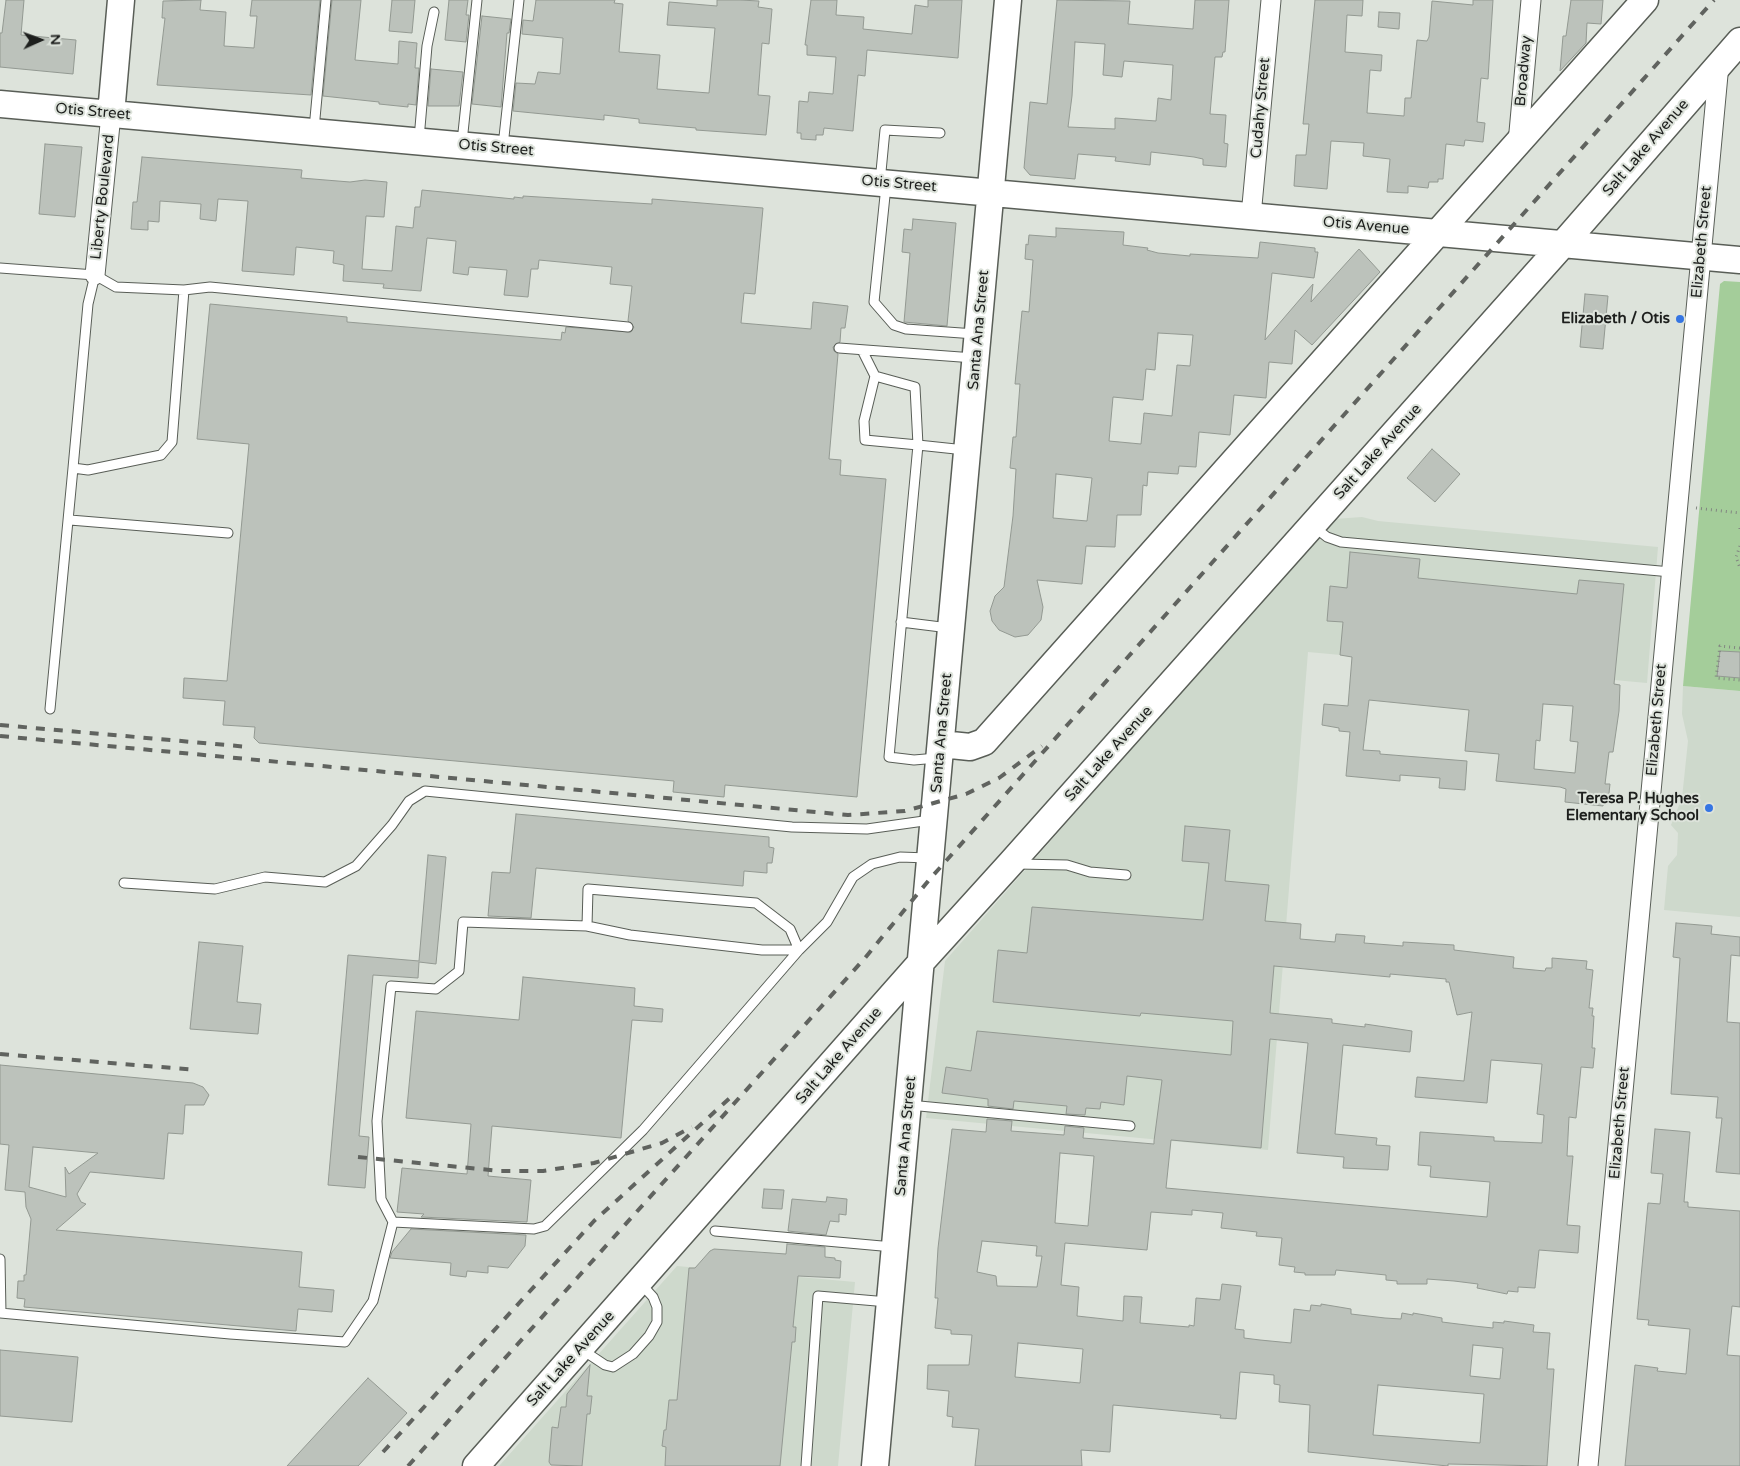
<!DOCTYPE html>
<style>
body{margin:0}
#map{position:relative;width:1740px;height:1466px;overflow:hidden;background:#dde3db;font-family:"Varela Round",sans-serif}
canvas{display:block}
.north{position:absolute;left:15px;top:15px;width:50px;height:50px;-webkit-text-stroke:4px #dde3db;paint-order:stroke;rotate:88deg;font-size:14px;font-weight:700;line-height:20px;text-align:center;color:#1d1f1d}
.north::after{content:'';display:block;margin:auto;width:18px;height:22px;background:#1d1f1d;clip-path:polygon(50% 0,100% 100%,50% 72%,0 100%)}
</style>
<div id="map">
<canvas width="1740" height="1466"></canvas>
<div class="north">N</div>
</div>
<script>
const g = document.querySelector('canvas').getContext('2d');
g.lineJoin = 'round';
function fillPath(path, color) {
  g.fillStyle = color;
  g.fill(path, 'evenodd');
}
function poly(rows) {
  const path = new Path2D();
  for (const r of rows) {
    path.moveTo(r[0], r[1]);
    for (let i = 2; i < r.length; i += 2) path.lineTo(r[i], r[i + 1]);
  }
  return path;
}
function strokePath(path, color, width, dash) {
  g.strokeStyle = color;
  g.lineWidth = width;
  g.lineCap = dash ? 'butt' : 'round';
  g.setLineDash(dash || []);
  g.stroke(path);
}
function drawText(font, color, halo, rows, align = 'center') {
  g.font = font + ' "Varela Round",sans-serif';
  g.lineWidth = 4;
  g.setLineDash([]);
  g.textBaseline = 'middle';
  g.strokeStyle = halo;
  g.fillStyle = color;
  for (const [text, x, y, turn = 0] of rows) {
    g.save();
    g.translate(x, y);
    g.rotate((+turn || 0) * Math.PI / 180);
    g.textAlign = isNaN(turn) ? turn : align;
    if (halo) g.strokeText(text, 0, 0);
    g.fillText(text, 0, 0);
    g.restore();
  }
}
fillPath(poly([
 [1362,517,1378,521,1658,547,1647,683,1308,652,1268,1150,926,1118,945,961,1334,519],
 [1683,686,1740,691,1740,917,1664,910,1668,866,1677,855,1678,833,1671,825,1682,798,1688,741,1682,714],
 [677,1266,855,1282,838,1466,499,1466]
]), '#ced9cc');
fillPath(poly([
 [1724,281,1740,282,1740,691,1683,686,1720,284]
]), '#a4cd9a');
const building = poly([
 [6,0,24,0,21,35,76,40,73,74,0,67,0,33,2,33,6,0],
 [201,0,200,10,226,12,224,46,254,48,257,16,250,16,252,0,320,0,311,95,157,85,165,18,162,18,163,1,201,0],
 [332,0,361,0,355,60,398,64,399,41,417,43,415,68,419,68,416,105,408,104,408,107,379,104,379,102,323,96,332,0],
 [392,0,415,0,412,33,389,31,392,0],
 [449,0,468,0,466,15,469,15,466,42,445,40,449,0],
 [536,0,615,0,614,3,623,4,619,52,660,55,657,89,709,93,715,28,667,25,669,2,717,6,717,0,740,0,759,1,758,7,772,9,769,44,762,43,758,95,770,96,766,135,696,130,696,128,639,123,639,119,604,115,604,120,513,111,516,83,535,84,538,72,560,74,563,38,522,34,523,20,533,21,536,0],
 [811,0,837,0,836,15,864,17,863,29,912,34,915,5,928,7,928,0,962,0,958,58,867,50,865,76,858,75,853,131,824,128,823,135,816,135,816,140,801,139,801,133,797,133,799,101,808,102,809,92,833,94,836,57,807,55,807,45,805,45,811,0],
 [1057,0,1130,1,1128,24,1193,29,1195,0,1229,0,1225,52,1223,52,1222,57,1215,57,1210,114,1226,115,1224,143,1228,144,1226,167,1203,165,1203,159,1194,157,1151,152,1150,165,1115,161,1116,157,1078,154,1075,179,1030,175,1024,168,1030,102,1047,104,1057,0],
 [1075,42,1105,44,1103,75,1122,77,1124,61,1173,65,1171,100,1158,98,1156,121,1115,118,1115,129,1068,127,1072,96,1075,42],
 [1315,0,1363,0,1362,16,1347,15,1345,52,1382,55,1381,71,1370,70,1367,113,1404,116,1405,98,1411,98,1417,40,1427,41,1429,37,1432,1,1473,5,1473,0,1493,0,1488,79,1481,78,1477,122,1485,123,1483,142,1465,140,1464,146,1446,144,1443,179,1438,179,1438,182,1429,182,1428,188,1408,186,1408,193,1387,192,1390,159,1363,156,1364,143,1331,141,1327,189,1294,186,1296,155,1306,155,1309,124,1303,124,1315,0],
 [1571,0,1603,0,1601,24,1587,23,1586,43,1560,71,1563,36,1566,36,1571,0],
 [1379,12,1400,13,1399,29,1378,27,1379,12],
 [482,16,511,19,509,33,507,33,501,107,472,104,482,16],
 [431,69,463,72,459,106,428,106,431,69],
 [45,144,82,147,75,217,39,214,45,144],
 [142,157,302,170,301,178,350,182,365,180,387,182,384,217,366,216,362,269,392,271,396,226,413,228,415,207,420,207,422,190,514,199,514,197,523,198,523,196,652,204,652,199,763,208,755,294,744,293,741,323,811,329,813,302,848,306,845,328,841,328,840,342,833,347,834,351,838,354,829,459,841,460,840,475,886,479,857,797,725,785,724,797,673,792,674,781,259,743,254,738,255,727,223,725,225,701,183,698,184,678,227,681,249,444,197,439,210,304,347,317,347,322,561,340,562,332,565,333,566,327,631,332,634,327,628,321,632,286,610,284,612,267,539,260,538,269,531,269,528,297,504,295,507,270,469,267,468,275,453,273,456,241,427,238,421,291,383,288,384,284,343,281,344,265,333,263,334,251,296,247,294,275,242,271,248,201,218,199,216,221,200,219,201,204,160,201,159,222,148,221,148,230,131,229,133,202,137,202,142,157],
 [913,219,956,223,947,326,904,322,910,253,902,252,904,229,912,230,913,219],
 [1056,228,1124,232,1123,245,1148,248,1147,250,1158,253,1190,256,1190,254,1258,258,1260,242,1315,248,1315,252,1318,252,1314,278,1272,273,1265,340,1313,284,1311,302,1359,249,1380,272,1312,345,1295,330,1292,364,1269,362,1266,398,1234,395,1230,435,1199,432,1196,467,1179,466,1178,474,1148,472,1147,486,1143,485,1141,515,1117,515,1115,547,1086,546,1082,584,1037,580,1043,607,1041,620,1028,635,1015,637,999,630,992,621,990,611,995,596,1004,587,1013,516,1016,469,1010,468,1013,437,1016,437,1020,384,1015,384,1022,311,1029,312,1033,260,1025,259,1026,244,1028,245,1029,235,1056,237,1056,228],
 [1158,333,1193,335,1190,366,1177,365,1172,416,1144,413,1141,444,1109,441,1113,397,1143,400,1146,369,1155,370,1158,333],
 [1056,474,1092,478,1087,521,1053,518,1056,474],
 [1585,294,1608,296,1603,349,1580,347,1585,294],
 [1432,449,1460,474,1435,502,1407,478,1432,449],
 [1350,552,1420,559,1418,578,1577,594,1579,580,1624,584,1614,684,1620,685,1619,711,1613,752,1609,752,1605,784,1610,784,1608,802,1604,802,1603,806,1565,802,1566,789,1560,787,1496,781,1499,754,1465,751,1469,710,1369,700,1363,750,1380,751,1380,754,1467,761,1465,790,1439,788,1440,778,1400,775,1400,781,1346,776,1350,732,1339,731,1339,728,1322,725,1324,704,1348,706,1352,657,1340,655,1343,622,1327,621,1330,586,1347,588,1350,552],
 [1543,704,1573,706,1570,741,1578,742,1575,773,1534,769,1536,740,1540,741,1543,704],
 [1720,651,1740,652,1740,678,1717,676,1720,651],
 [516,814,769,837,769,847,774,848,772,863,767,863,767,873,744,871,743,886,536,868,531,918,488,916,492,872,510,873,516,814],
 [1185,826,1230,830,1225,881,1269,885,1265,921,1301,924,1300,939,1335,942,1336,934,1365,936,1364,943,1403,946,1403,942,1454,945,1454,950,1514,957,1513,968,1545,971,1546,968,1552,968,1552,958,1587,961,1586,969,1593,970,1589,1008,1593,1008,1592,1016,1594,1016,1592,1048,1595,1048,1593,1068,1581,1067,1576,1118,1569,1117,1567,1156,1573,1156,1567,1225,1580,1226,1578,1253,1539,1250,1535,1288,1518,1287,1518,1292,1508,1291,1507,1294,1477,1288,1478,1284,1454,1281,1427,1279,1427,1284,1397,1284,1397,1281,1386,1280,1386,1275,1336,1270,1335,1275,1305,1275,1305,1273,1294,1272,1295,1267,1279,1265,1282,1238,1256,1236,1257,1232,1221,1228,1223,1213,1192,1210,1192,1215,1151,1212,1147,1250,1065,1243,1061,1285,1079,1287,1077,1316,1123,1321,1124,1296,1142,1297,1140,1323,1189,1327,1189,1325,1194,1326,1196,1298,1220,1300,1222,1284,1241,1286,1235,1329,1244,1330,1244,1338,1260,1340,1291,1343,1294,1309,1310,1311,1311,1305,1321,1306,1321,1304,1351,1309,1351,1314,1385,1318,1401,1319,1402,1313,1413,1315,1413,1313,1442,1318,1442,1322,1474,1326,1493,1328,1493,1322,1504,1323,1504,1321,1534,1325,1533,1332,1550,1333,1547,1369,1554,1369,1547,1466,1448,1464,1448,1466,1308,1452,1310,1405,1279,1402,1280,1385,1274,1384,1274,1375,1240,1372,1236,1419,1220,1418,1221,1415,1113,1405,1110,1452,1081,1450,1082,1466,975,1466,979,1429,952,1427,953,1417,947,1416,949,1391,927,1389,928,1365,969,1365,972,1335,951,1334,951,1330,935,1328,938,1298,935,1298,938,1248,952,1129,986,1132,987,1119,1012,1121,1011,1131,1064,1135,1065,1126,1084,1128,1083,1138,1154,1144,1154,1141,1162,1080,1127,1076,1124,1105,1101,1102,1100,1109,1086,1108,1085,1115,1066,1114,1067,1106,1014,1101,1013,1109,988,1106,988,1099,942,1093,946,1067,971,1071,977,1031,1231,1055,1233,1021,1141,1013,1140,1016,993,1002,998,950,1027,953,1032,907,1203,920,1209,863,1182,861,1185,826],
 [1274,966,1390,977,1390,974,1446,979,1446,982,1449,982,1457,1015,1472,1012,1464,1081,1417,1077,1415,1097,1487,1103,1491,1060,1542,1064,1537,1114,1544,1115,1542,1143,1494,1141,1494,1137,1420,1132,1418,1165,1431,1166,1430,1177,1490,1182,1487,1217,1166,1188,1171,1140,1261,1148,1270,1039,1308,1043,1297,1153,1344,1157,1343,1168,1388,1170,1390,1146,1376,1145,1377,1138,1335,1134,1343,1045,1410,1052,1412,1031,1365,1024,1365,1027,1332,1023,1332,1019,1270,1013,1274,966],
 [1060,1153,1094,1156,1088,1226,1055,1223,1060,1153],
 [982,1241,1037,1246,1036,1256,1042,1256,1037,1287,997,1286,996,1276,977,1272,982,1241],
 [1018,1343,1083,1349,1080,1383,1015,1377,1018,1343],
 [1473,1345,1503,1348,1500,1379,1470,1376,1473,1345],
 [1378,1385,1484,1394,1480,1443,1373,1435,1378,1385],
 [428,855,446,857,436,964,419,962,418,978,373,975,359,1136,369,1137,365,1188,328,1185,348,955,419,961,428,855],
 [1676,923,1712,926,1711,934,1740,937,1740,956,1731,955,1727,1022,1740,1023,1740,1174,1716,1172,1722,1118,1716,1118,1718,1097,1671,1094,1680,958,1673,957,1676,923],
 [199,942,243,946,237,1002,261,1004,258,1034,190,1029,199,942],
 [523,977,635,988,634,1006,663,1009,662,1022,632,1020,621,1138,492,1126,488,1176,531,1180,527,1222,421,1217,424,1214,397,1212,402,1168,467,1174,471,1124,406,1118,416,1011,519,1020,523,977],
 [0,1065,193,1083,203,1087,209,1095,204,1105,185,1105,183,1134,168,1133,164,1179,90,1172,77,1194,81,1202,86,1204,56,1230,302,1252,299,1287,334,1290,332,1312,298,1309,296,1331,24,1307,25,1299,17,1298,18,1281,24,1281,24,1275,26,1275,31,1219,26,1207,25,1192,5,1190,9,1145,0,1144,0,1065],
 [33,1147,98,1153,69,1174,65,1167,66,1197,29,1187,33,1147],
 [1655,1129,1690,1132,1684,1202,1688,1202,1688,1207,1740,1211,1740,1307,1732,1306,1727,1355,1740,1356,1740,1466,1625,1466,1635,1365,1658,1368,1657,1371,1686,1374,1690,1329,1648,1325,1649,1320,1637,1319,1648,1203,1660,1204,1663,1174,1651,1173,1655,1129],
 [764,1189,784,1190,782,1209,762,1208,764,1189],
 [827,1197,847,1199,846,1215,839,1214,839,1222,830,1221,826,1235,788,1231,792,1199,826,1202,827,1197],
 [411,1229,526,1235,525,1246,508,1268,488,1266,488,1273,467,1271,466,1277,450,1275,451,1263,390,1258,392,1252,411,1229],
 [787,1244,825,1247,825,1257,835,1258,835,1260,841,1261,840,1278,798,1276,793,1327,796,1327,795,1342,792,1342,780,1466,665,1466,666,1447,662,1446,664,1430,666,1430,669,1400,677,1400,689,1268,695,1268,710,1251,714,1249,786,1254,787,1244],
 [0,1350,78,1357,72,1422,0,1416,0,1350],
 [590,1365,587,1396,592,1396,590,1414,587,1414,582,1466,551,1465,549,1462,552,1427,558,1428,561,1407,566,1407,567,1394,590,1365],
 [368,1378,407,1413,358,1466,287,1466,368,1378]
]);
fillPath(building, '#bcc2bb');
strokePath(building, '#939992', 1);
const lane = poly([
 [314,129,326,0],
 [419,139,427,46,434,12],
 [462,142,477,0],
 [503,146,519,0],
 [880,182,885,130,940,133],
 [886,186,874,302,894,325,906,329,975,334],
 [0,268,95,275,116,287,184,290,210,287,628,327],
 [95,275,88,304,73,468,88,470,161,455,172,442,184,290],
 [839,348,974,358],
 [862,350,875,376,864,421,865,440,918,445,889,757,914,760,937,758],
 [875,376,915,387,918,445,965,450],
 [70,520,228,533],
 [1313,526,1327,537,1341,542,1671,572],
 [901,622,949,628],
 [50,709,73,468],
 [1018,864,1067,865,1090,872,1126,875],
 [124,883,215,889,265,877,325,882,356,866,392,825,409,801,425,791,792,827,867,829,931,820],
 [588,889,756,903,790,929,799,950,762,950,630,935,587,926,588,889],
 [909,1105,1130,1126],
 [393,1222,381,1199,377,1121,391,986,436,989,459,971,463,922,587,926],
 [715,1231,893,1247],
 [0,1259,1,1313],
 [0,1313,230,1334,345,1342,373,1301,393,1222,534,1229,545,1226,643,1130,799,950,827,922,853,877,872,864,900,857,928,858],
 [581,1349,605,1365,613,1367,633,1354,649,1336,657,1322,657,1307,653,1297,641,1284],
 [806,1466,818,1296,888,1302]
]);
const street = poly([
 [1518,143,1531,0],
 [1251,216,1271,0],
 [95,275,111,114],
 [1588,1466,1719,64]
]);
const secondary = poly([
 [0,104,1740,260],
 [111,114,121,0],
 [941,744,970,747,984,742,1645,0],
 [476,1466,923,960,1011,863,1563,244,1740,41],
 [875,1466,1008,0]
]);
strokePath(lane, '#595e57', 11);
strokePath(street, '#595e57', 21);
strokePath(secondary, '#595e57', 29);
strokePath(poly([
 [1696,508,1740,513],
 [1740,528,1740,529],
 [1740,546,1736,557,1740,568],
 [1740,648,1720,646,1716,678,1740,680]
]), '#828681', 3, [1, 4]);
strokePath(lane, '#fff', 9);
strokePath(street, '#fff', 19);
strokePath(secondary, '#fff', 26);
strokePath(poly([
 [0,725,249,747],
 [0,736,848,815,905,811,966,794,999,778,1042,746],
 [0,1054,197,1070],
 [358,1157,500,1171,543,1171,594,1163,662,1143,692,1127],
 [383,1452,594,1221,731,1097],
 [408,1466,865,958,929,880,1714,0]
]), '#60635f', 4, [9, 9]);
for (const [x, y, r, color] of [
 [1680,319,5,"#3575e3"],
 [1709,808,5,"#3575e3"]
]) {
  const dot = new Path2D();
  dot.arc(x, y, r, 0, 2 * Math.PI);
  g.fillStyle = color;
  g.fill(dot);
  strokePath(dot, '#dde3db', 2);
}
drawText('15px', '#1d1f1d', '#dde3db', [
 ["Broadway",1524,71,-85],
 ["Cudahy Street",1261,108,-85],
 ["Otis Street",93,112,5],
 ["Otis Street",496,148,5],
 ["Salt Lake Avenue",1646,148,-49],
 ["Otis Street",899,184,5],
 ["Liberty Boulevard",103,197,-84],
 ["Otis Avenue",1366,226,5],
 ["Elizabeth Street",1702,242,-85],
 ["Santa Ana Street",979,330,-85],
 ["Salt Lake Avenue",1378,452,-48],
 ["Elizabeth Street",1657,720,-85],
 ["Santa Ana Street",942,733,-85],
 ["Salt Lake Avenue",1109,754,-48],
 ["Salt Lake Avenue",839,1056,-49],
 ["Elizabeth Street",1620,1123,-85],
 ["Santa Ana Street",906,1136,-85],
 ["Salt Lake Avenue",571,1359,-48]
]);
drawText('bold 15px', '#1d1f1d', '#dde3db', [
 ["Elizabeth / Otis",1670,319],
 ["Teresa P. Hughes",1699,799],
 ["Elementary School",1699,816]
], 'right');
</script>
